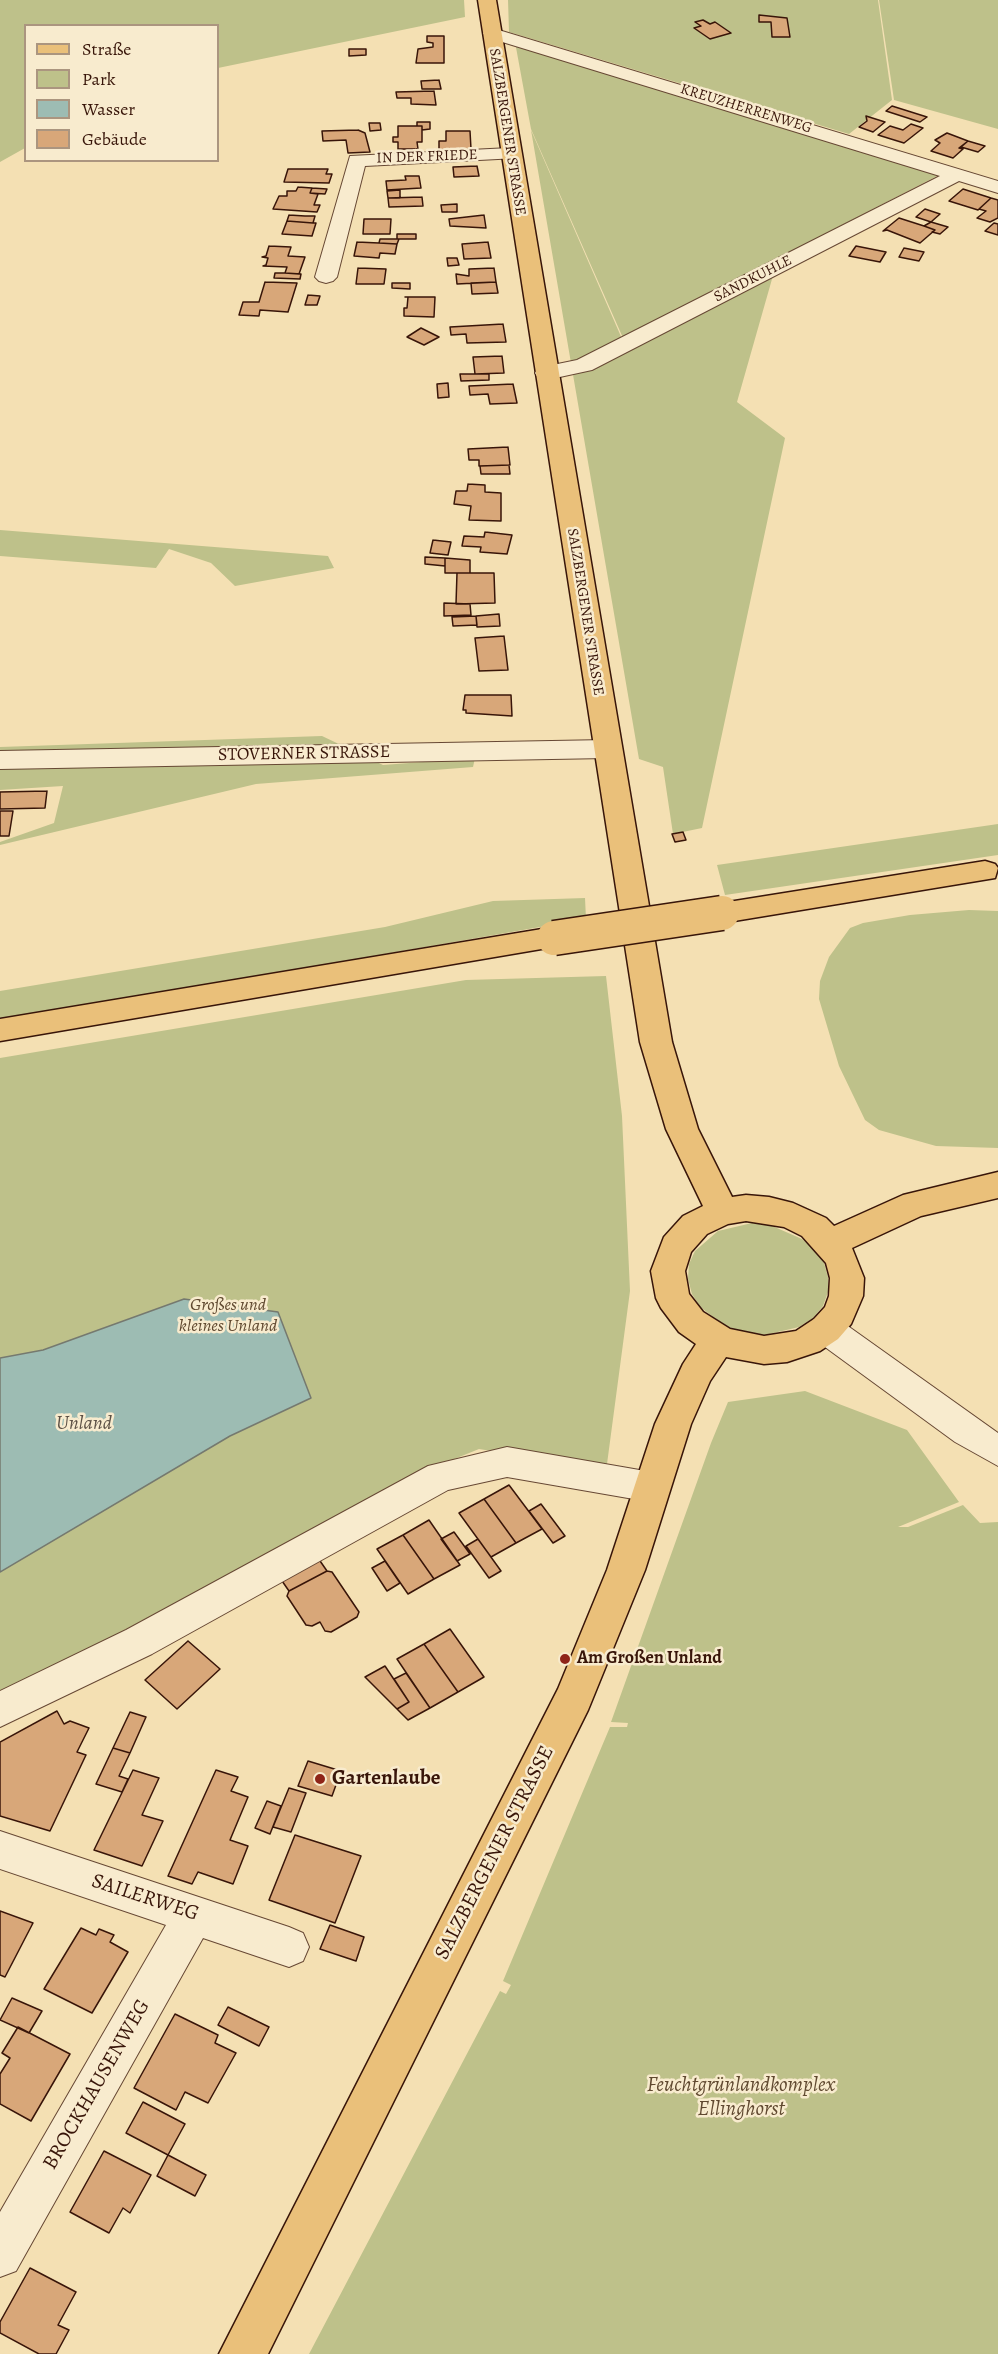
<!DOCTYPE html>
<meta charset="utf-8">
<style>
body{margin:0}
#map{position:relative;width:998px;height:2354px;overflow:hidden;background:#f4e0b3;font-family:Alegreya,serif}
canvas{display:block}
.legend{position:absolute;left:24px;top:24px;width:195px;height:138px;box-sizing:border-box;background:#f8ebce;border:2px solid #ab957f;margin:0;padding:8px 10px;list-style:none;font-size:18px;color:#381509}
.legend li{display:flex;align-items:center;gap:12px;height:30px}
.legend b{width:30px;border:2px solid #ab957f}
</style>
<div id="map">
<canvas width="998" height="2354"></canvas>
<ul class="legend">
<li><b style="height:8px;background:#eac07a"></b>Straße</li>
<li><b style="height:16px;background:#bec18a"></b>Park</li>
<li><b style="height:16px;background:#9dbcb3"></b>Wasser</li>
<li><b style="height:16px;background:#d8a779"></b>Gebäude</li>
</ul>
</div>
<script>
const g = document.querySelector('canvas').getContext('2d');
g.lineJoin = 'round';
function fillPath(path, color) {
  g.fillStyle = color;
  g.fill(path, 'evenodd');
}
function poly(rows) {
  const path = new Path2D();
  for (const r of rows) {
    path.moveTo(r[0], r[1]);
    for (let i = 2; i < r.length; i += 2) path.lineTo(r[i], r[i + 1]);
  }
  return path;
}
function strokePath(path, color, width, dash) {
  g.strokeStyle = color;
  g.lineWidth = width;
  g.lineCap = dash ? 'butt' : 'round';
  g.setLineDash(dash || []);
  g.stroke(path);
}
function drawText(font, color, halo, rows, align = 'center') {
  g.font = font + ' Alegreya,serif';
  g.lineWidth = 5;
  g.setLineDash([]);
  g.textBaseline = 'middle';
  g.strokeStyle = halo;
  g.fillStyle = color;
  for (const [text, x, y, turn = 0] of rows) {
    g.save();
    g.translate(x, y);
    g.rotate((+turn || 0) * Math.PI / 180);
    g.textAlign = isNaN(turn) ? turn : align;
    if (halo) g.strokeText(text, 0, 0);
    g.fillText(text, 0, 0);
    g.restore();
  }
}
fillPath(poly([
 [0,0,464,0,465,17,218,68,218,26,26,26,25,148,0,162],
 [508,0,878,0,892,100,849,134,509,32],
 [879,0,998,0,998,129,894,100],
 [515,42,943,173,623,338,531,129],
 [531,130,626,348,774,272,737,402,785,438,702,828,673,834,663,767,639,759],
 [0,530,328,556,334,568,235,586,211,563,169,549,156,568,0,556],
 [322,736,383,765,475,758,473,767,256,784,0,845,0,842,54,823,63,786,0,790,0,747],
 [998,824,998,855,725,895,717,865],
 [585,898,586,919,0,1021,0,991,385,927,493,901],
 [969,910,998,911,998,1148,936,1146,879,1130,865,1120,839,1066,819,999,820,981,829,957,850,928,863,923,910,915],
 [606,976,622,1116,630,1291,607,1464,593,1462,591,1467,479,1449,405,1479,0,1697,0,1058,466,980],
 [752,1223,770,1225,802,1239,815,1250,824,1263,828,1277,828,1292,823,1306,813,1318,799,1327,765,1335,728,1328,700,1307,692,1294,688,1279,689,1264,695,1251,718,1231],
 [805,1391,907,1430,959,1502,898,1527,908,1527,963,1505,980,1523,998,1522,998,2354,309,2354,500,1991,506,1994,511,1985,503,1981,610,1727,627,1727,628,1723,611,1722,711,1443,728,1402]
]), '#bec18a');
const water = poly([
 [184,1299,278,1312,311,1398,230,1436,0,1572,0,1358,43,1350,184,1299]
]);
fillPath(water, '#9dbcb3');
strokePath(water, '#75796f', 1.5);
const building = poly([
 [759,15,787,18,790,37,772,37,771,22,759,22,759,15],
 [703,20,710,24,715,22,731,33,710,39,694,28,701,26,695,22,703,20],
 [427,36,444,36,444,63,416,63,418,49,433,47,433,43,427,42,427,36],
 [349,49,366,49,366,55,349,56,349,49],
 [439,80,441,89,422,89,421,81,439,80],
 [434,91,436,105,411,104,411,98,397,98,396,92,434,91],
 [892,106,927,117,920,122,886,111,892,106],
 [866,116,885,122,873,132,859,127,867,121,866,116],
 [417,122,430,122,430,129,422,130,422,126,417,126,417,122],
 [369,123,380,123,381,130,370,131,369,123],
 [911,124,923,128,904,143,878,135,890,126,903,130,911,124],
 [398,126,422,126,422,142,417,142,418,149,398,149,398,142,393,142,393,137,398,137,398,126],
 [358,130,365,133,370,152,348,153,346,140,323,141,322,131,358,130],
 [446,131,470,131,471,149,439,150,439,141,446,141,446,131],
 [947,133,968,141,959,148,963,149,953,158,931,151,940,143,935,140,947,133],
 [968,141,985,146,978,152,961,147,968,141],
 [477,166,479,176,454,177,453,167,477,166],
 [288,169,328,169,326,174,332,174,329,183,284,182,288,169],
 [405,176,419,176,421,188,387,190,386,181,406,180,405,176],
 [298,187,312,188,310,193,318,194,314,205,320,205,317,212,273,209,279,196,287,196,287,191,296,191,298,187],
 [312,188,327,189,325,194,310,193,312,188],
 [963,189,991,198,978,210,949,201,963,189],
 [400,190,400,198,388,198,387,191,400,190],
 [422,197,423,206,389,207,388,198,422,197],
 [991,198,998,200,998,218,990,222,977,218,986,211,979,209,991,198],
 [457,204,457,212,442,212,441,205,457,204],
 [925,209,940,214,931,222,916,217,925,209],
 [289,215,305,216,315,216,313,223,287,221,289,215],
 [484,215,486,228,450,226,449,219,484,215],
 [899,218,924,226,935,230,920,243,887,230,883,231,899,218],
 [364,219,391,219,390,234,363,234,364,219],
 [287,221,313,223,316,223,312,236,282,234,287,221],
 [931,222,948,227,940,234,932,232,935,230,924,226,931,222],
 [994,223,998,224,998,235,985,231,994,223],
 [397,234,416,234,416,239,397,239,397,234],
 [380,239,399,239,397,244,379,243,380,239],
 [357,242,379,243,397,244,395,254,380,253,379,258,354,256,357,242],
 [488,242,491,258,464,259,462,244,488,242],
 [269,246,291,247,288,256,305,257,299,274,285,273,287,267,263,266,266,265,268,258,262,257,266,256,269,246],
 [856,246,886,252,880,262,849,256,856,246],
 [904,248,924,252,919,261,899,257,904,248],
 [447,258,457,258,459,265,448,266,447,258],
 [358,268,386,269,384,284,356,284,358,268],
 [494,268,496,282,457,284,456,274,469,276,469,269,494,268],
 [275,273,285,273,301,274,300,279,274,278,275,273],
 [265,282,297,283,288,312,260,310,259,316,239,315,243,302,259,302,265,282],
 [496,282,498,293,472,294,471,283,496,282],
 [392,283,410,283,410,289,392,288,392,283],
 [308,295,320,296,317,305,305,305,308,295],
 [405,297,435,297,434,317,404,316,404,308,407,308,408,297,405,297],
 [503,324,506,342,467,343,466,334,451,335,450,327,503,324],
 [421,328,439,337,424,345,407,337,421,328],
 [502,356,504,373,475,374,473,357,502,356],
 [460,374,489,374,489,380,461,381,460,374],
 [448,383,449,397,438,398,437,384,448,383],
 [513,384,517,403,490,404,488,394,470,395,469,386,513,384],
 [508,447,510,465,479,466,479,460,469,460,468,449,508,447],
 [509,465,510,474,481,474,480,466,509,465],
 [468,484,485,485,485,492,501,493,501,521,469,520,471,506,454,504,456,491,467,491,468,484],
 [485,532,512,535,507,554,480,552,481,547,462,546,464,536,484,537,485,532],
 [433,540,451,542,448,555,430,553,433,540],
 [425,557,445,558,445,566,425,564,425,557],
 [445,558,470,560,470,573,445,573,445,558],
 [457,573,494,573,495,603,456,604,457,573],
 [444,603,470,604,471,615,444,616,444,603],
 [499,614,500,626,477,627,476,616,499,614],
 [476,616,477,625,453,626,452,617,476,616],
 [504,636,508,670,479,671,475,638,504,636],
 [465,695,511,695,512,716,466,713,466,710,463,710,465,695],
 [47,791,45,808,0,809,0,792,47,791],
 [0,811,13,811,9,836,0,836,0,811],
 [683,832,686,840,675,842,672,834,683,832],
 [509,1485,542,1529,516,1543,484,1499,509,1485],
 [484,1499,516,1543,491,1557,459,1513,484,1499],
 [541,1504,565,1536,553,1543,529,1511,541,1504],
 [429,1520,460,1565,434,1579,403,1535,429,1520],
 [454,1532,470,1554,457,1561,441,1539,454,1532],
 [403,1535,434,1579,408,1594,377,1549,403,1535],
 [478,1539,501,1571,489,1578,466,1546,478,1539],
 [318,1558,327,1571,289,1591,280,1578,318,1558],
 [385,1561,400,1583,387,1591,372,1568,385,1561],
 [327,1571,332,1572,359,1612,357,1617,331,1632,325,1631,320,1622,312,1626,306,1625,287,1596,289,1591,327,1571],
 [450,1629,484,1677,458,1692,424,1644,450,1629],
 [188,1641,220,1669,177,1709,145,1680,188,1641],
 [424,1644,458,1692,430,1708,397,1659,424,1644],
 [385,1666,409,1702,397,1709,365,1677,385,1666],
 [406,1673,430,1708,408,1720,397,1709,409,1702,394,1679,406,1673],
 [57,1711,64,1724,70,1721,89,1728,77,1752,86,1755,50,1831,0,1816,0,1742,57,1711],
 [130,1712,146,1717,130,1753,113,1748,130,1712],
 [113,1748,130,1753,119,1776,128,1779,122,1792,96,1784,113,1748],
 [308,1761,341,1771,332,1796,298,1786,308,1761],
 [133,1770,159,1778,142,1815,163,1821,142,1866,94,1850,133,1770],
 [216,1770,238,1777,231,1791,248,1797,230,1840,248,1846,233,1884,198,1872,192,1884,168,1876,216,1770],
 [289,1788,306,1793,291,1832,273,1827,289,1788],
 [267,1801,281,1806,270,1834,255,1828,267,1801],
 [295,1835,361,1856,335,1923,269,1900,295,1835],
 [0,1911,33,1923,5,1977,0,1975,0,1911],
 [330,1925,364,1937,356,1961,320,1949,330,1925],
 [81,1928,96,1935,99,1929,114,1935,110,1942,128,1952,92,2013,44,1989,81,1928],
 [12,1998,42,2011,29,2033,0,2020,12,1998],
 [228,2007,269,2027,259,2046,218,2025,228,2007],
 [175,2014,218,2035,215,2043,236,2053,208,2103,185,2092,176,2110,134,2088,175,2014],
 [18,2027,70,2054,31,2121,0,2104,0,2074,10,2058,2,2053,18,2027],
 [143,2102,185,2124,168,2155,126,2133,143,2102],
 [104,2151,151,2175,130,2213,123,2208,109,2233,70,2212,104,2151],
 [168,2155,206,2175,195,2196,157,2176,168,2155],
 [30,2268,76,2292,58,2325,69,2330,56,2354,39,2354,0,2333,0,2322,30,2268]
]);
fillPath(building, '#d8a779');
strokePath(building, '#381509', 1.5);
const minor = poly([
 [492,28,998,181,998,193,959,181,592,370,546,380,538,378,535,373,538,368,577,360,940,176,486,37,483,33,492,28],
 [510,148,520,154,517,158,365,166,337,277,333,281,326,283,319,281,315,277,350,156,510,148],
 [607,740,616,743,620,749,616,755,607,758,0,769,0,751,607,740],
 [826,1316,838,1319,998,1433,998,1466,955,1442,814,1339,809,1329,814,1319,826,1316],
 [507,1447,651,1472,663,1476,669,1487,663,1498,651,1502,507,1477,448,1490,152,1654,0,1727,0,1691,126,1630,428,1466,507,1447],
 [0,1831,289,1927,303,1933,309,1947,303,1961,289,1967,203,1938,16,2271,0,2277,0,2212,166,1925,0,1869,0,1831]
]);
const major = poly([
 [478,0,496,0,672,1042,698,1129,732,1197,746,1195,769,1197,793,1203,826,1218,834,1226,903,1195,998,1172,998,1198,921,1216,852,1248,864,1278,863,1296,851,1324,838,1339,820,1351,787,1362,764,1364,726,1357,710,1381,691,1424,645,1570,588,1710,268,2354,219,2354,558,1689,607,1570,655,1424,683,1364,696,1344,679,1332,661,1308,656,1298,651,1271,664,1237,683,1216,703,1206,666,1129,640,1042,478,0],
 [746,1221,784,1227,802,1236,826,1263,830,1278,829,1296,825,1307,814,1319,796,1331,764,1336,730,1329,703,1312,689,1294,685,1271,691,1252,707,1234,728,1224,746,1221]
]);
const highway = poly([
 [985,861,995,864,998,868,995,878,722,923,711,920,707,913,711,906,722,903,985,861],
 [554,927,565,931,569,938,565,945,0,1041,0,1019,554,927]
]);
strokePath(minor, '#674834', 2);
strokePath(major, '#381509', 3);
strokePath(highway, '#381509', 3);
fillPath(minor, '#f8ebce');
fillPath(major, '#eac07a');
fillPath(highway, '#eac07a');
const highwayBridge = poly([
 [554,938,722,913]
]);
strokePath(highwayBridge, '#381509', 37, []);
strokePath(highwayBridge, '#eac07a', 34);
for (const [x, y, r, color] of [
 [565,1659,6,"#8f2418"],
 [320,1779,6,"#8f2418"]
]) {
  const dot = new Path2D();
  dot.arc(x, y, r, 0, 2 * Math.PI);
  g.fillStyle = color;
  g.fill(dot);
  strokePath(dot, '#f8ebce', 2);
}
drawText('15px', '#381509', '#f8ebce', [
 ["KREUZHERRENWEG",746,109,17],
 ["SALZBERGENER STRASSE",507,132,81],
 ["IN DER FRIEDE",427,157,-2],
 ["SANDKUHLE",753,279,-27],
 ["SALZBERGENER STRASSE",585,612,81]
]);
drawText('18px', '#381509', '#f8ebce', [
 ["STOVERNER STRASSE",304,754,-1]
]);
drawText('italic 18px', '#604930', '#f8ebce', [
 ["Großes und",228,1306],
 ["kleines Unland",228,1327]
]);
drawText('bold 18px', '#381509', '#f8ebce', [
 ["Am Großen Unland",577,1659]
], 'left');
drawText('italic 20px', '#5b4f44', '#f8ebce', [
 ["Unland",84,1424]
]);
drawText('bold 21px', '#381509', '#f8ebce', [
 ["Gartenlaube",332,1779]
], 'left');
drawText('21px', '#381509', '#f8ebce', [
 ["SALZBERGENER STRASSE",495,1853,-63],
 ["SAILERWEG",145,1898,18],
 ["BROCKHAUSENWEG",97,2085,-60]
]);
drawText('italic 21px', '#604930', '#f8ebce', [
 ["Feuchtgrünlandkomplex",741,2086],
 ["Ellinghorst",741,2110]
]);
</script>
